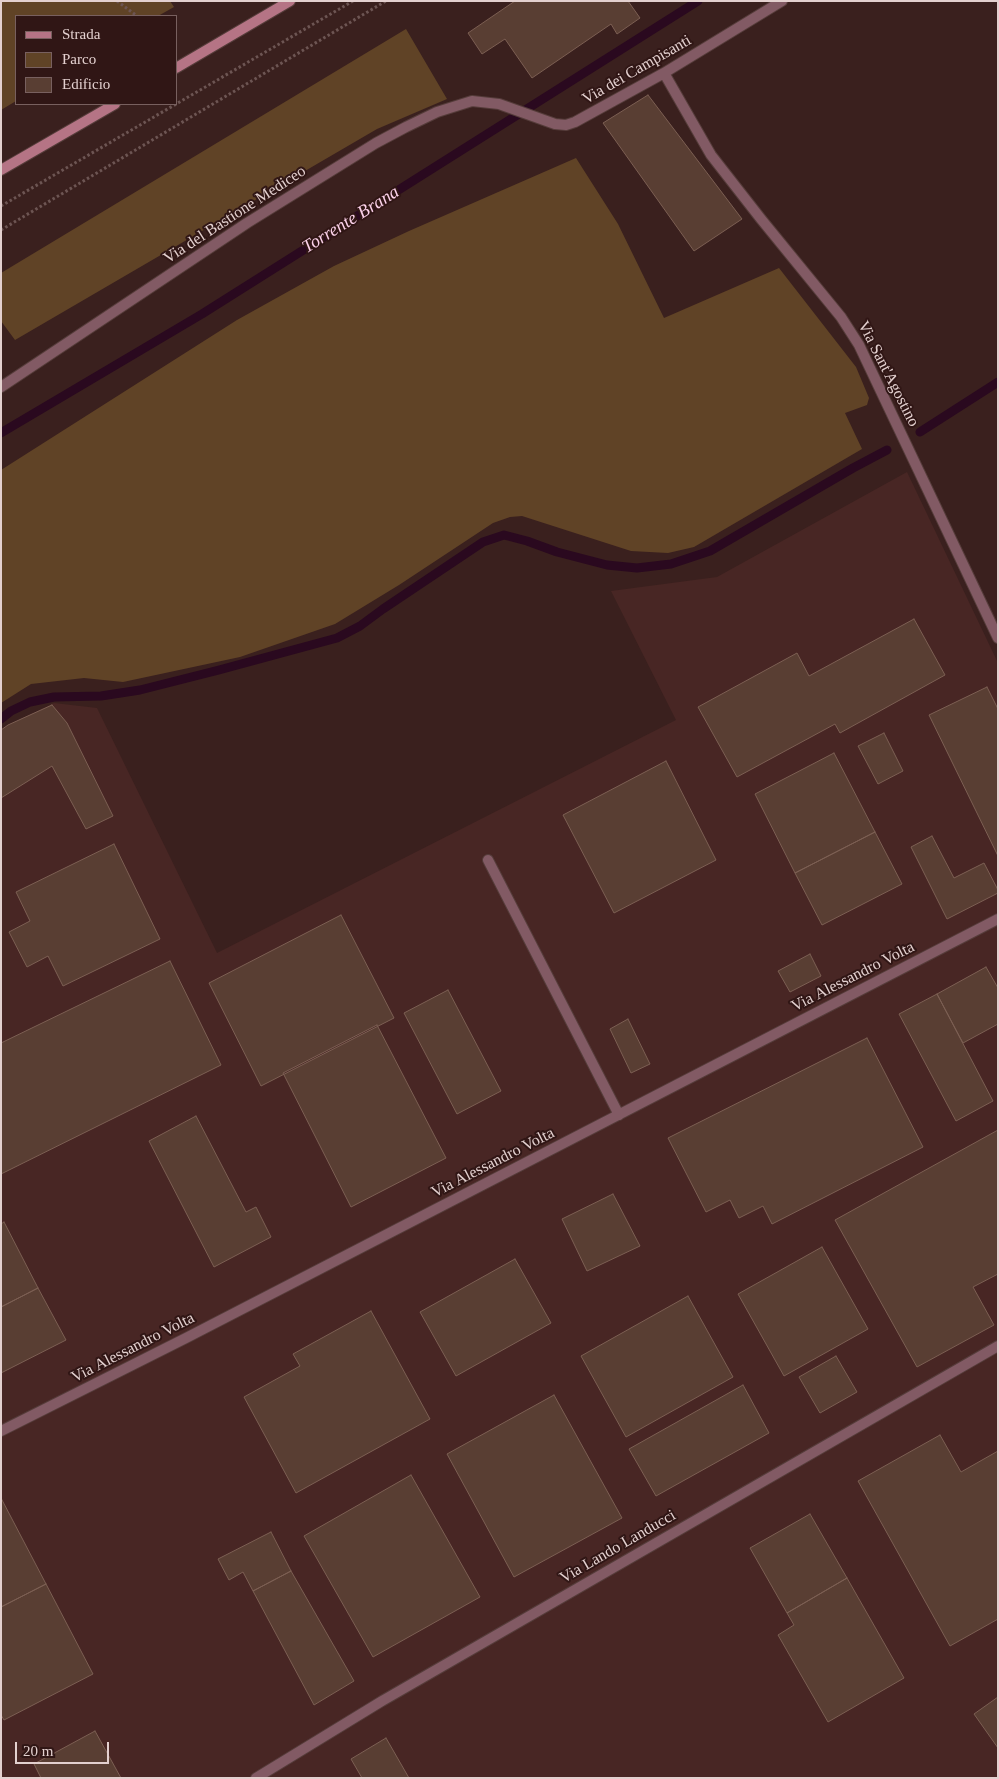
<!DOCTYPE html>
<style>
body{margin:0}
#map{position:relative;width:999px;height:1779px;overflow:hidden;background:#3a201e;font-family:Georgia,serif}
canvas{display:block}
.frame{position:absolute;inset:0;border:2px solid #e3d0cf;pointer-events:none}
.legend{position:absolute;left:15px;top:15px;width:162px;height:90px;box-sizing:border-box;background:#301615;border:1px solid #78605f;margin:0;padding:6px 9px;list-style:none;font-size:15px;color:#e3d0cf}
.legend li{display:flex;align-items:center;gap:10px;height:25px}
.legend b{width:25px;border:1px solid #78605f}
.scale{position:absolute;left:15px;top:1742px;width:94px;height:22px;box-sizing:border-box;border:2px solid #e3d0cf;border-top:0;padding-left:6px;font-size:15px;line-height:18px;white-space:nowrap;color:#e3d0cf;-webkit-text-stroke:4px #301615;paint-order:stroke}
</style>
<div id="map">
<canvas width="999" height="1779"></canvas>
<div class="frame"></div>
<ul class="legend">
<li><b style="height:6px;background:#b57485"></b>Strada</li>
<li><b style="height:14px;background:#604326"></b>Parco</li>
<li><b style="height:14px;background:#593e33"></b>Edificio</li>
</ul>
<div class="scale">20 m</div>
</div>
<script>
const g = document.querySelector('canvas').getContext('2d');
g.lineJoin = 'round';
function fillPath(path, color) {
  g.fillStyle = color;
  g.fill(path, 'evenodd');
}
function poly(rows) {
  const path = new Path2D();
  for (const r of rows) {
    path.moveTo(r[0], r[1]);
    for (let i = 2; i < r.length; i += 2) path.lineTo(r[i], r[i + 1]);
  }
  return path;
}
function strokePath(path, color, width, dash) {
  g.strokeStyle = color;
  g.lineWidth = width;
  g.lineCap = dash ? 'butt' : 'round';
  g.setLineDash(dash || []);
  g.stroke(path);
}
function drawText(font, color, halo, rows, align = 'center') {
  g.font = font + ' Georgia,serif';
  g.lineWidth = 4;
  g.setLineDash([]);
  g.textBaseline = 'middle';
  g.strokeStyle = halo;
  g.fillStyle = color;
  for (const [text, x, y, turn = 0] of rows) {
    g.save();
    g.translate(x, y);
    g.rotate((+turn || 0) * Math.PI / 180);
    g.textAlign = isNaN(turn) ? turn : align;
    if (halo) g.strokeText(text, 0, 0);
    g.fillText(text, 0, 0);
    g.restore();
  }
}
fillPath(poly([
 [907,472,998,663,998,1778,1,1778,1,730,8,725,54,703,97,708,217,953,676,720,611,591,717,577]
]), '#482624');
fillPath(poly([
 [1,1,170,1,174,7,158,16,16,16,16,101,1,110],
 [406,29,447,99,377,129,15,340,1,321,1,273],
 [576,158,618,224,664,318,779,268,856,367,869,398,867,405,845,413,862,449,694,547,668,553,631,551,522,516,510,517,493,523,399,585,335,624,240,657,123,682,84,678,31,684,1,703,1,470,237,320,334,266,409,231]
]), '#604326');
strokePath(poly([
 [920,432,998,382],
 [1,433,202,314,698,1],
 [1,719,11,711,30,702,54,697,101,696,140,690,219,670,337,638,360,626,383,609,483,542,504,535,527,541,557,552,607,565,637,568,671,564,710,551,853,468,887,450]
]), '#2a091f', 9);
const building = poly([
 [515,1,628,1,640,18,617,34,611,24,532,78,505,39,482,54,468,33,515,1],
 [648,95,742,219,694,251,603,123,648,95],
 [914,619,945,675,840,733,835,724,737,777,698,707,797,653,809,676,914,619],
 [987,687,998,709,998,856,929,715,987,687],
 [52,705,67,723,113,816,86,829,52,766,1,798,1,730,8,725,52,705],
 [884,733,903,771,878,784,858,746,884,733],
 [834,753,875,832,795,873,755,794,834,753],
 [666,761,716,860,614,913,563,815,666,761],
 [875,832,902,884,822,925,795,873,875,832],
 [932,836,954,878,984,863,998,890,998,893,947,919,911,847,932,836],
 [114,844,160,939,63,986,48,956,27,967,9,932,30,921,16,892,114,844],
 [341,915,394,1018,261,1086,209,983,341,915],
 [810,954,821,976,790,992,778,971,810,954],
 [170,961,221,1065,1,1174,1,1043,170,961],
 [986,967,998,988,998,1024,963,1043,937,994,986,967],
 [448,990,501,1091,457,1114,404,1013,448,990],
 [937,994,993,1101,956,1121,899,1014,937,994],
 [628,1019,650,1064,631,1073,610,1029,628,1019],
 [377,1025,446,1158,351,1207,283,1073,377,1025],
 [867,1038,923,1147,772,1224,763,1206,739,1218,730,1200,706,1212,668,1138,867,1038],
 [196,1116,246,1212,256,1207,271,1237,214,1267,149,1141,196,1116],
 [998,1130,998,1274,973,1287,994,1325,917,1367,835,1220,998,1130],
 [613,1194,640,1246,587,1271,562,1219,613,1194],
 [4,1222,38,1288,1,1307,1,1224,4,1222],
 [822,1247,868,1329,784,1376,738,1294,822,1247],
 [515,1259,551,1323,456,1376,420,1312,515,1259],
 [38,1288,66,1340,1,1373,1,1307,38,1288],
 [688,1296,733,1377,626,1437,581,1356,688,1296],
 [371,1311,430,1419,296,1493,244,1397,300,1366,293,1354,371,1311],
 [836,1356,857,1392,820,1413,799,1377,836,1356],
 [743,1385,769,1433,656,1496,629,1449,743,1385],
 [554,1395,622,1518,514,1577,447,1454,554,1395],
 [940,1435,961,1472,998,1451,998,1619,950,1646,858,1481,940,1435],
 [411,1475,480,1597,373,1657,304,1536,411,1475],
 [1,1498,46,1584,1,1607,1,1498],
 [810,1514,847,1578,787,1613,750,1548,810,1514],
 [271,1532,291,1571,253,1591,243,1572,229,1580,218,1559,271,1532],
 [291,1571,354,1681,314,1705,253,1591,291,1571],
 [847,1578,904,1678,828,1722,778,1635,794,1625,787,1613,847,1578],
 [46,1584,93,1674,4,1720,1,1715,1,1607,46,1584],
 [998,1697,998,1748,974,1714,998,1697],
 [95,1731,121,1778,41,1778,34,1764,95,1731],
 [386,1738,409,1778,362,1778,351,1759,386,1738]
]);
fillPath(building, '#593e33');
strokePath(building, '#7c5f53', 1);
const street = poly([
 [664,73,711,155,761,219,841,317,859,345,998,638],
 [1,387,247,223,376,143,406,127,437,112,472,101,499,104,555,124,566,125,575,122,664,73,782,1],
 [488,860,619,1115],
 [1,1431,186,1338,998,919],
 [256,1778,382,1701,998,1346]
]);
const secondary = poly([
 [176,68,290,1],
 [1,170,115,104]
]);
strokePath(street, '#553c3a', 12);
strokePath(secondary, '#553c3a', 12);
strokePath(poly([
 [117,1,137,16],
 [1,206,353,1],
 [1,230,386,1]
]), '#6d5553', 3, [2.5, 2.5]);
strokePath(street, '#825a64', 10);
strokePath(secondary, '#b57485', 10);
drawText('16px', '#e3d0cf', '#301615', [
 ["Via dei Campisanti",637,70,-30],
 ["Via del Bastione Mediceo",235,215,-33],
 ["Via Sant'Agostino",888,374,63],
 ["Via Alessandro Volta",853,977,-27],
 ["Via Alessandro Volta",493,1163,-27],
 ["Via Alessandro Volta",133,1348,-27],
 ["Via Lando Landucci",618,1547,-30]
]);
drawText('italic 18px', '#fcd2ea', '#301615', [
 ["Torrente Brana",351,220,-32]
]);
</script>
